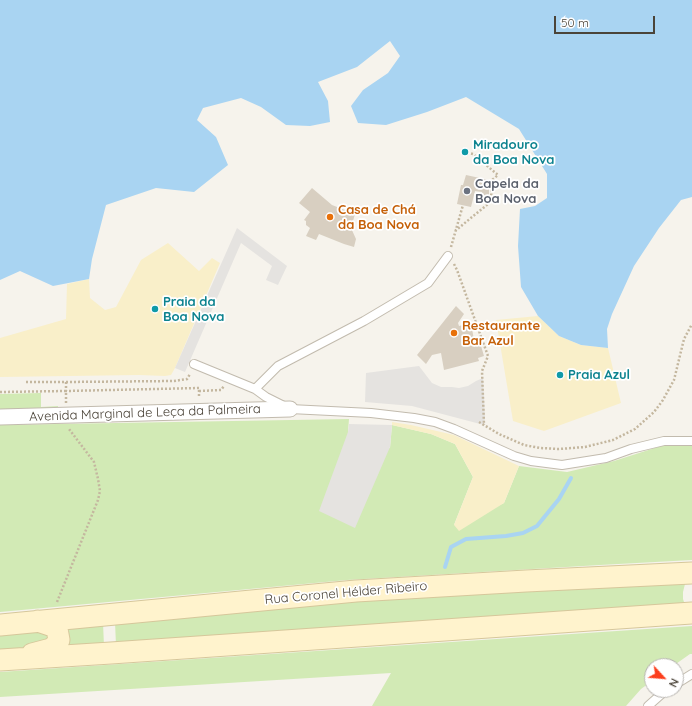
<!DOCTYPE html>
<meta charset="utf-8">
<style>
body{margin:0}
#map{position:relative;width:692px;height:706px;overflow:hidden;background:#f6f3ec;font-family:Quicksand,sans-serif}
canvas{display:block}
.north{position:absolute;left:644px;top:658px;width:40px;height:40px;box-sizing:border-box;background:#fff;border:1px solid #b7b4b0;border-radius:50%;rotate:116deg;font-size:11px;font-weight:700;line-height:16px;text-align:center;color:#4b4439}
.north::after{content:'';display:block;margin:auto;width:14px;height:18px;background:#fc3f1d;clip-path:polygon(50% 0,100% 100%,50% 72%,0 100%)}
.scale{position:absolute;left:554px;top:16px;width:101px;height:18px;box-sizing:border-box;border:2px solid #4b4439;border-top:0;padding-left:5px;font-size:12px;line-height:14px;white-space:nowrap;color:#4b4439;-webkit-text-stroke:3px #fff;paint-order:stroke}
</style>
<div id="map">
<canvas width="692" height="706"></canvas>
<div class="north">N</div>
<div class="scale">50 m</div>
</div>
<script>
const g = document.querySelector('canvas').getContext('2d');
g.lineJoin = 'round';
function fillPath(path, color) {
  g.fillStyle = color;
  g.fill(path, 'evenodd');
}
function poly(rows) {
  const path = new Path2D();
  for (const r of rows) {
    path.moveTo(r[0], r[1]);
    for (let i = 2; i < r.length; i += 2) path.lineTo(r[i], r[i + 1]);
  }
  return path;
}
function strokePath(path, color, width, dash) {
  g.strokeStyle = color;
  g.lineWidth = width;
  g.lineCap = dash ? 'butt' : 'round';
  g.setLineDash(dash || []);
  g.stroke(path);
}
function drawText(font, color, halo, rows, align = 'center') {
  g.font = font + ' Quicksand,sans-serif';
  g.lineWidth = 3.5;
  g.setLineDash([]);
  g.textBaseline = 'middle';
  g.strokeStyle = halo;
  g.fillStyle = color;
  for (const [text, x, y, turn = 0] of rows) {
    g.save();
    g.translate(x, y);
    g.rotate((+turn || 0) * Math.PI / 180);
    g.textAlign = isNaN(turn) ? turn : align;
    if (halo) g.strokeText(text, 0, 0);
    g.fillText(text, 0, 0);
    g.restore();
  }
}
fillPath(poly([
 [41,393,41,407,58,406,58,409,0,411,0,394],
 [349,419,348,432,390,448,392,425,431,434,455,444,473,477,454,525,504,503,519,466,567,472,614,461,661,446,692,446,692,560,600,565,347,580,0,612,0,425],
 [687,580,685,584,683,592,683,599,685,605,116,645,115,622,331,602],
 [103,623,104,646,66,649,69,641,68,631,65,626],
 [692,626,692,654,690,654,673,666,652,666,652,681,641,689,626,706,372,706,391,673,0,697,0,672],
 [42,630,46,633,49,637,46,644,40,646,0,650,0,634]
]), '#d2eab5');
fillPath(poly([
 [168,243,199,271,212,258,220,263,175,368,171,375,165,376,139,375,0,377,0,338,66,319,67,284,89,279,90,298,105,310,116,307,141,260],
 [538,316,559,336,581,345,608,348,621,403,544,431,513,421,496,320],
 [392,422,411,425,454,435,519,466,504,503,459,531,454,525,473,477,455,444,431,434,392,425]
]), '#f9efc9');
fillPath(poly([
 [237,228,287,266,278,285,266,280,272,266,241,243,185,372,175,368],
 [419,366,432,383,441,387,452,387,459,388,468,386,476,381,483,378,485,417,484,425,412,406,365,402,366,373],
 [349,424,392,425,390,447,355,528,319,511,348,432]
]), '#e5e3e0');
fillPath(poly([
 [0,0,692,0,692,197,681,200,659,228,634,266,612,314,607,329,608,348,581,345,559,336,538,316,521,287,518,246,520,209,535,206,547,198,547,174,519,129,466,97,427,112,386,125,358,123,351,106,363,90,388,73,400,56,390,41,357,67,318,82,328,101,330,122,310,126,286,125,261,107,241,98,203,108,197,120,216,137,228,165,194,192,156,188,106,205,92,259,89,279,53,286,20,271,0,280]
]), '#a9d4f2');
strokePath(poly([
 [445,567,451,547,466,539,506,536,523,533,537,526,559,499,571,478]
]), '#a9d4f2', 4);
fillPath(poly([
 [466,175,489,180,489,202,482,201,482,192,475,191,471,207,457,204,461,185,463,185],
 [312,188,332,205,355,214,351,228,356,239,354,247,344,244,319,234,316,240,306,236,310,228,306,225,306,221,304,220,310,212,299,203],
 [456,306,464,314,458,323,459,326,471,323,474,340,479,339,484,356,478,358,479,361,444,370,441,353,432,355,426,364,417,355]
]), '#d8cfc1');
const lane = poly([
 [194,364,255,389,266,397,290,409,371,413,414,418,435,422,454,429,514,456,531,461,562,465,606,458,631,449,664,441,692,441],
 [255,389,278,366,364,321,428,283,448,256],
 [676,684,692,674],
 [648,706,666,690]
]);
const street = poly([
 [0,417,290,409]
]);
const secondary = poly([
 [0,625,356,591,526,581,692,573],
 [32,654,51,649,56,645,59,640,57,629,53,626,38,621],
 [0,660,111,653,692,613]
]);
strokePath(lane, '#c2bbae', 10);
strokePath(street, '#c2bbae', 17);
strokePath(secondary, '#d6c79b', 23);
strokePath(poly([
 [455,231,488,204,491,199,492,180,498,175,473,154,465,152],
 [451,247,463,205],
 [454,264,457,270,488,356,482,371,484,425],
 [26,382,66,382,66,391,199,388,199,398],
 [66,382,174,381,187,379,190,374],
 [199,391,221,390,224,386],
 [0,392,66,391,66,403],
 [479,422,499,434,524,445,540,448,559,449,585,447,613,440,635,429,654,412,663,400,674,380,684,339,692,324],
 [57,602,98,500,100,491,98,479,94,462,69,429]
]), '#c4b79f', 2.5, [2, 2]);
strokePath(lane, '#fff', 8);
strokePath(street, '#fff', 15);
strokePath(secondary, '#fff3cd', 21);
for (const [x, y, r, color] of [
 [465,152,4,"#0f9aa8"],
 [467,191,4,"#6b7280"],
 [330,217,4,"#e8710a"],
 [155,309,4,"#0f9aa8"],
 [454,333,4,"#e8710a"],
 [560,375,4,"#0f9aa8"]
]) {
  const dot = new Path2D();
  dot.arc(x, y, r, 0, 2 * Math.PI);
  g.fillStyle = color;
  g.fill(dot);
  strokePath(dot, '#fff', 1.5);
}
drawText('bold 13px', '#0d838f', '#fff', [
 ["Miradouro",473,145],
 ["da Boa Nova",473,160],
 ["Praia da",163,302],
 ["Boa Nova",163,317],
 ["Praia Azul",568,375]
], 'left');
drawText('bold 13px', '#5b616d', '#fff', [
 ["Capela da",475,184],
 ["Boa Nova",475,199]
], 'left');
drawText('bold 13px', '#c56008', '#fff', [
 ["Casa de Chá",338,210],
 ["da Boa Nova",338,225],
 ["Restaurante",462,326],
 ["Bar Azul",462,341]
], 'left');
drawText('13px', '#4b4439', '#fff', [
 ["Avenida Marginal de Leça da Palmeira",145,413,-2],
 ["Rua Coronel Hélder Ribeiro",346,593,-5]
]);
</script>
